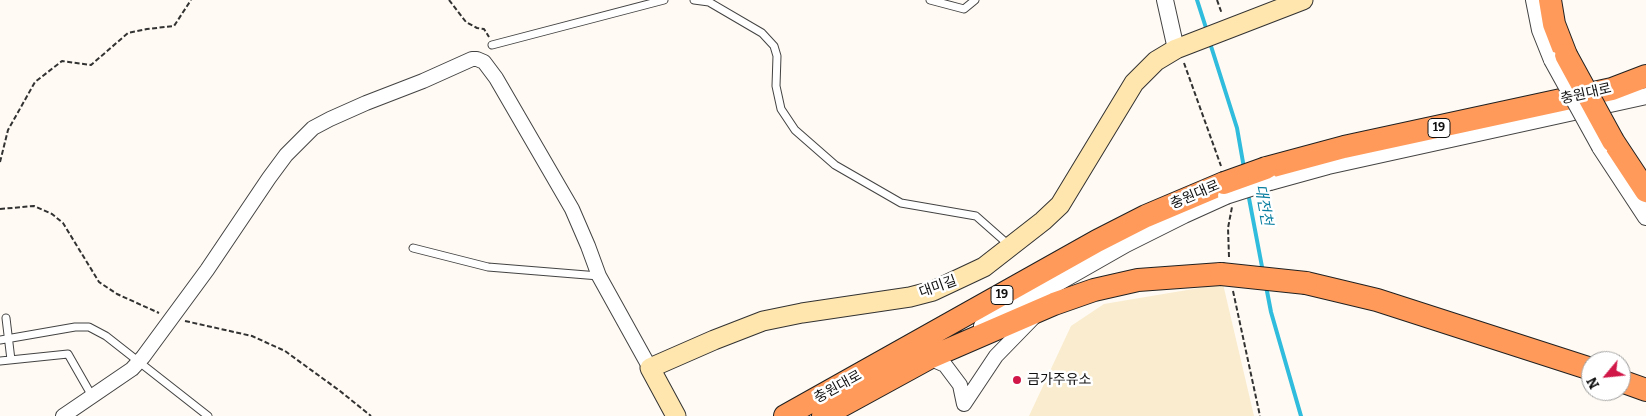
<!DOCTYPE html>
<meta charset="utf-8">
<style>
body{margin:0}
#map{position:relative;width:1646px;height:416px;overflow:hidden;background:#fffaf3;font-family:Bitter,serif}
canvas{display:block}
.north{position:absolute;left:1581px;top:351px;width:50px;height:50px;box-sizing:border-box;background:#fff;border:1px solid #9f9f9f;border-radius:50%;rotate:242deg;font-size:14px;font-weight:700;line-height:20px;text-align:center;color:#101010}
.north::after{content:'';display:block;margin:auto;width:18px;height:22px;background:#d01748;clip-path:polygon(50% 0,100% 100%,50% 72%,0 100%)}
</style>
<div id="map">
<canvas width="1646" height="416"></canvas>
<div class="north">N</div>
</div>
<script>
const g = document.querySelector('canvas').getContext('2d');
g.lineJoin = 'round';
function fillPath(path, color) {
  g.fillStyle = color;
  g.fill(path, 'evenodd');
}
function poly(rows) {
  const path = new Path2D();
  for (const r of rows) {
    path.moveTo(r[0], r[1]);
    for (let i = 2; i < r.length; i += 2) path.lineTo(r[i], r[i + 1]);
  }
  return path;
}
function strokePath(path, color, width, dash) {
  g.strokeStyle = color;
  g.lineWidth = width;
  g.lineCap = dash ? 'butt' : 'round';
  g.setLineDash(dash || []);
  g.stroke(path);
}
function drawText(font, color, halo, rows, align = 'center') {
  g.font = font + ' Bitter,"Noto Sans KR",serif';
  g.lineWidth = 5;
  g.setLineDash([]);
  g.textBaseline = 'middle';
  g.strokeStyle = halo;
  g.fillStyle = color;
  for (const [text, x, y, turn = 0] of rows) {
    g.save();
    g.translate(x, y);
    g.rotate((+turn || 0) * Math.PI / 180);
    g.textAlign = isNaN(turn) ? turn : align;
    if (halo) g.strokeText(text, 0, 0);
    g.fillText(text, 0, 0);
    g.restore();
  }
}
fillPath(poly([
 [1223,284,1254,416,1029,416,1071,326,1104,304]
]), '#f9eccf');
strokePath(poly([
 [1197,0,1207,31],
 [1210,43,1237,128,1244,168],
 [1248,193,1263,272],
 [1266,286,1271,312,1301,416]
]), '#30bcdc', 4);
const service = poly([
 [694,0,709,2,762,33,774,46,777,56,776,86,781,109,795,130,835,165,901,203,976,216,1010,246],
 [930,0,964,9,975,0],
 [492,45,664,0],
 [413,248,488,267,599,276],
 [6,318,11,360],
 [0,340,75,327,89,327,106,336,208,416],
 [0,361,68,354,92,396]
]);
const minor = poly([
 [929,358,945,365,960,385,964,404,996,356,1033,318],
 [63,416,132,369,143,357,207,270,269,178,286,155,313,128,330,119,366,103,423,81,472,59,477,59,484,62,496,78,572,209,588,246,599,276,650,368]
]);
const tertiary = poly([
 [1165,0,1176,49],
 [1534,0,1540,30,1552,60],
 [1600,147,1646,217],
 [1270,182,1328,166,1646,96],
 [982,326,1126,244,1184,215,1226,196]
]);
const secondary = poly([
 [676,416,650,368,714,340,763,321,802,313,910,297,933,291,984,267,1043,221,1060,205,1134,83,1156,61,1176,49,1303,0]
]);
const trunk = poly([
 [1550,0,1554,24,1566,55],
 [1613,141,1646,191],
 [1266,168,1344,147,1612,89,1646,76],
 [1306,283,1377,300,1591,369],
 [1621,381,1646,390],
 [785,416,1097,241,1146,216,1224,183],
 [823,416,929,358,1054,304,1094,290,1138,280,1221,274]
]);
strokePath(service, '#434343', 9);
strokePath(minor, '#434343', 16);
strokePath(tertiary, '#434343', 18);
strokePath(secondary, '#323232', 21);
strokePath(trunk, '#212121', 24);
strokePath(poly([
 [449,0,466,22,477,28,484,29,489,37],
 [1217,0,1222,14],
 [1184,63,1221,166],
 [0,162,8,130,35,82,62,61,91,65,128,33,147,29,174,26,191,0],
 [0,209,34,206,52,214,63,223,99,282,117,294,159,313],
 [1229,257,1228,228,1232,207],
 [1233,291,1260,416],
 [185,321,252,336,285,351,340,391,371,416]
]), '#323232', 2, [5, 2.5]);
strokePath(service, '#fff', 7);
strokePath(minor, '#fff', 14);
strokePath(tertiary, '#fff', 16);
strokePath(secondary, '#ffe5ae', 19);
strokePath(trunk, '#ff9a5a', 22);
const tertiaryBridge = poly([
 [1552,60,1600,147],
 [1226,196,1270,182]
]);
const trunkBridge = poly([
 [1566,55,1613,141],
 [1224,183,1266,168],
 [1221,274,1306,283]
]);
strokePath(tertiaryBridge, '#434343', 18, []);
strokePath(trunkBridge, '#212121', 24, []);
strokePath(tertiaryBridge, '#fff', 16);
strokePath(trunkBridge, '#ff9a5a', 22);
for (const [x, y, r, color] of [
 [1017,380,5,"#d01748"]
]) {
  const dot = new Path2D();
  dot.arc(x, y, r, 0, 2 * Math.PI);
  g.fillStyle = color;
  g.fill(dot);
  strokePath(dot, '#fff', 2);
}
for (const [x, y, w] of [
 [1439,128,22],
 [1002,295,22]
]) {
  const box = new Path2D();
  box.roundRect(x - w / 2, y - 9.5, w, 19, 4);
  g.fillStyle = '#fff';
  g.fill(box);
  strokePath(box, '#101010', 1);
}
drawText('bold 12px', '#101010', null, [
 ["19",1439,128],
 ["19",1002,295]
]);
drawText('14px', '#101010', '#fff', [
 ["충원대로",1586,94,-13],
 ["충원대로",1195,195,-23],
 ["대미길",938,287,-20],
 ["충원대로",838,387,-29]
]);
drawText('14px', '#101010', '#fff', [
 ["금가주유소",1027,380]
], 'left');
drawText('italic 15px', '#0b7fa1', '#fff', [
 ["대전천",1263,205,80]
]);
</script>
